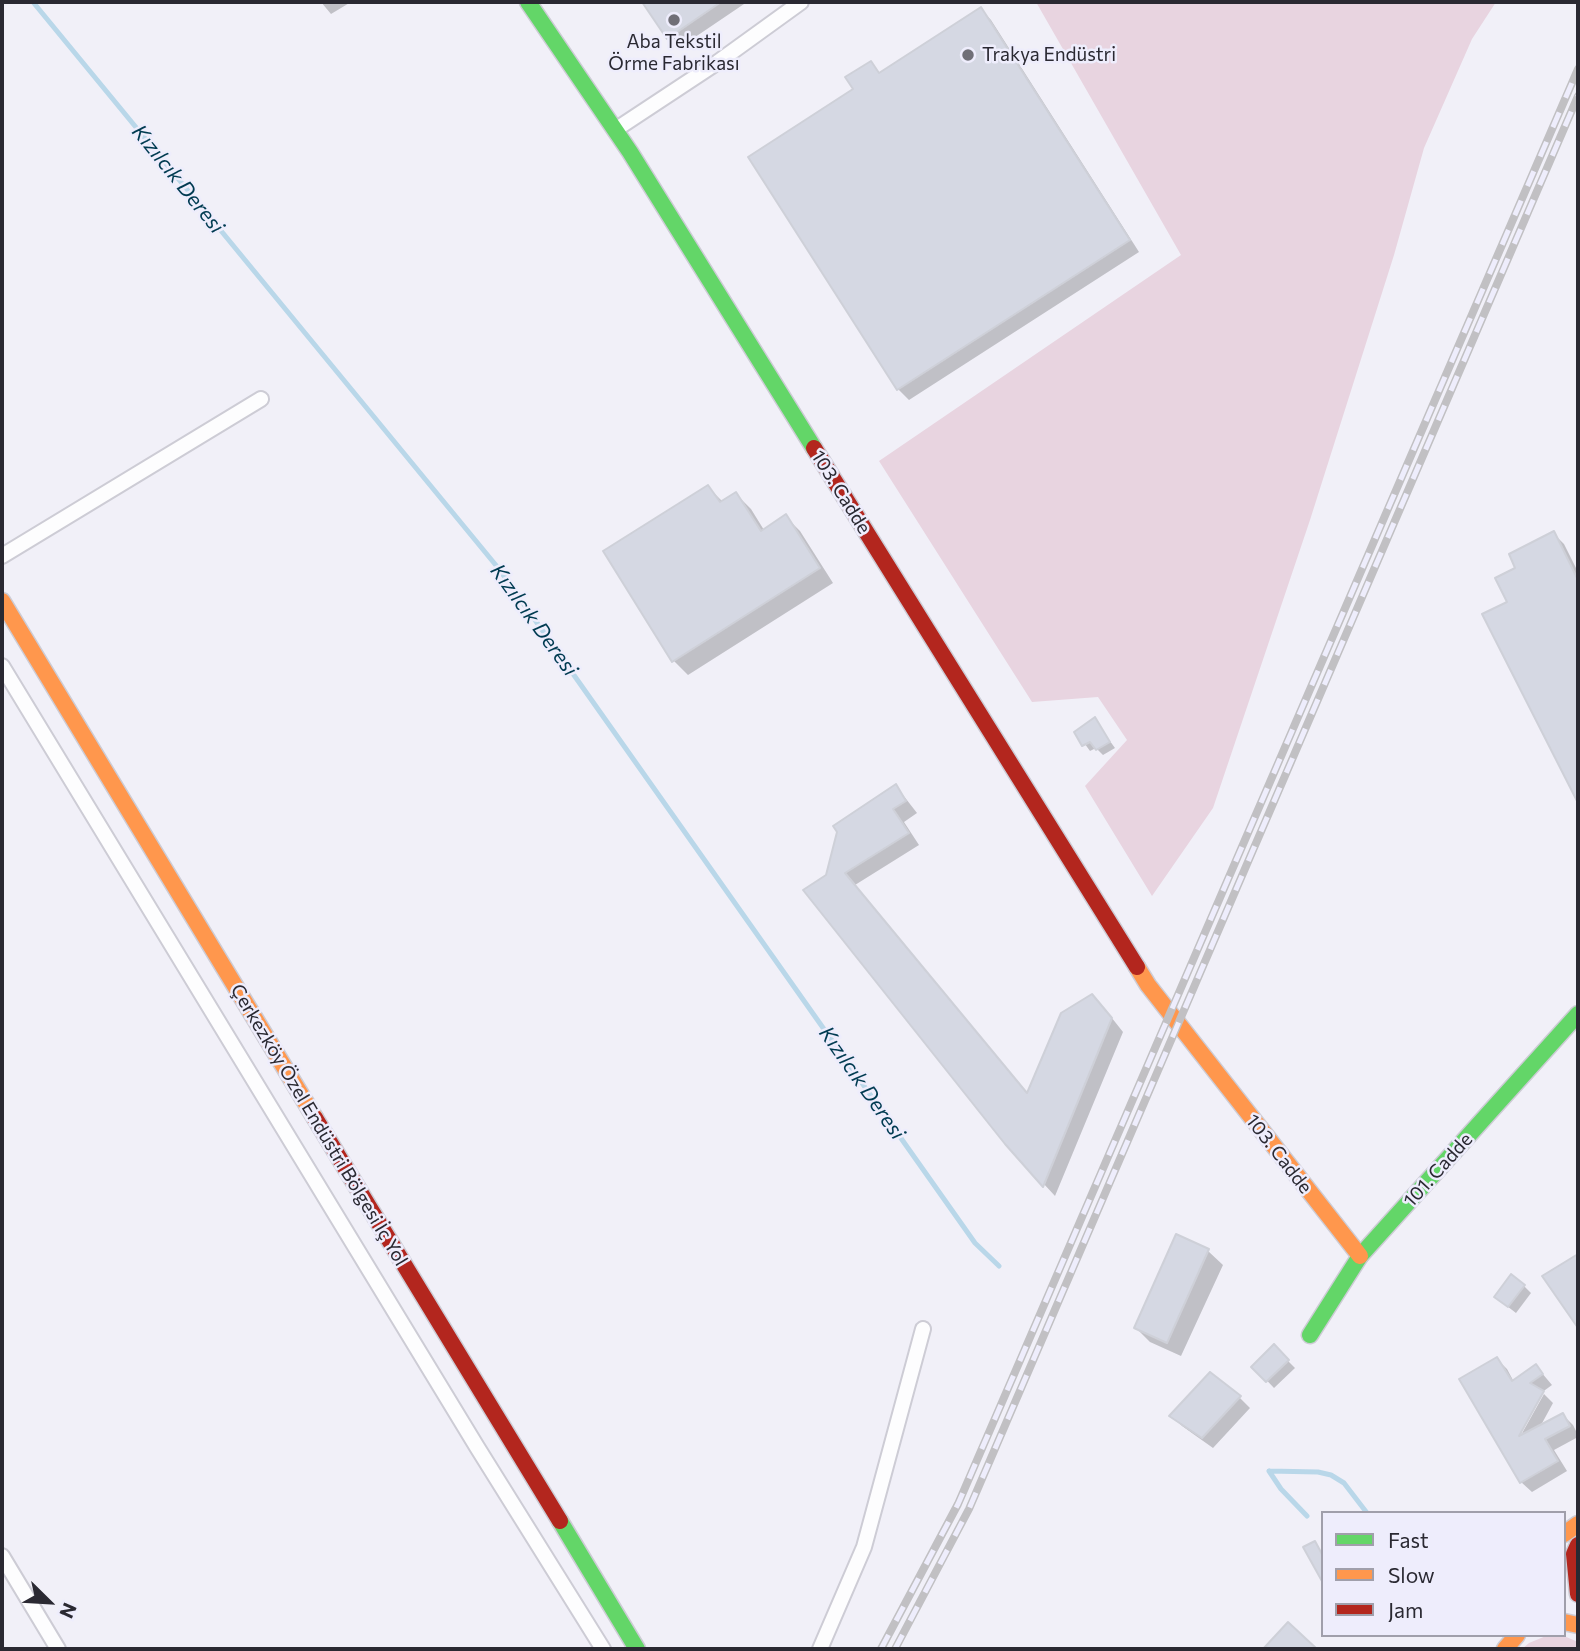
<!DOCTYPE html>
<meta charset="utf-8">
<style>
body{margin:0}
#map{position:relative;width:1580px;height:1651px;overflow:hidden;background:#f1f0f8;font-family:Commissioner,sans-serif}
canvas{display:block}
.frame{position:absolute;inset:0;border:4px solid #2a2932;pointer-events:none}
.legend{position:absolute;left:1321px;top:1511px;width:245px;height:126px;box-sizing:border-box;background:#eeedfc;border:2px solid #a09fab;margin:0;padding:9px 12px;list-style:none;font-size:21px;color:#2a2932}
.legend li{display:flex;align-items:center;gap:14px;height:35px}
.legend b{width:35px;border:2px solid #a09fab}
.north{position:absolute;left:14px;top:1567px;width:70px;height:70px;-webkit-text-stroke:5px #eeedfc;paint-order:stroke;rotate:114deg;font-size:19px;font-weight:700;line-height:28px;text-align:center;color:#2a2932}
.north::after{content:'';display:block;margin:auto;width:24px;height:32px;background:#2a2932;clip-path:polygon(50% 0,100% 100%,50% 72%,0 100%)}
</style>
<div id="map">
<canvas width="1580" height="1651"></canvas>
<div class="frame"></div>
<ul class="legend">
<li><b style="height:9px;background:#63d668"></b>Fast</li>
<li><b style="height:9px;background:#ff974d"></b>Slow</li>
<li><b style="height:9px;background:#b3261e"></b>Jam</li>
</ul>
<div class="north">N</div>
</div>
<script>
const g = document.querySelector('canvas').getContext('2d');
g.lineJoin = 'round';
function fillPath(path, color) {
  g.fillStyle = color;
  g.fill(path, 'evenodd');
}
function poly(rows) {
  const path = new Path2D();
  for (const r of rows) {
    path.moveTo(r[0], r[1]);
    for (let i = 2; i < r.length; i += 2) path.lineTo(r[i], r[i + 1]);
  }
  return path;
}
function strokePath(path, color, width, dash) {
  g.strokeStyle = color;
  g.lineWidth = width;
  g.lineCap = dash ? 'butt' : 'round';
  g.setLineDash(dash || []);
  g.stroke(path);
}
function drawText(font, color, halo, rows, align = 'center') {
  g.font = font + ' Commissioner,sans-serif';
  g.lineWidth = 5;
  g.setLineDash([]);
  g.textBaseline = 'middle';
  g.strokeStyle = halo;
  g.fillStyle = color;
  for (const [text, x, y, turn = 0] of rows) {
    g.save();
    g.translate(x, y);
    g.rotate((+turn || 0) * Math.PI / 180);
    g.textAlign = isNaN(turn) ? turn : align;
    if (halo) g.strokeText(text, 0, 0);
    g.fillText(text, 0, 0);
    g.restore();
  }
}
fillPath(poly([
 [1036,2,1496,2,1472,39,1424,148,1394,255,1310,520,1213,808,1152,896,1085,786,1127,740,1098,697,1032,702,879,461,1181,255],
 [1546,1636,1564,1636,1578,1642,1578,1649,1522,1649,1529,1643]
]), '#e8d4e0');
fillPath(poly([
 [321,2,351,2,331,14],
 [644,2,747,2,679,48,669,38],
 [981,9,991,20,1139,252,909,400,898,389,856,90,870,63,881,74],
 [708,487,723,502,736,494,751,509,764,530,786,517,800,531,833,583,688,675,673,660],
 [1553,533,1564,544,1578,572,1578,799,1484,615,1509,602,1518,569],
 [1094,719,1115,748,1103,755,1096,748,1090,751,1076,732],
 [896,786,917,813,904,822,919,845,855,885,1028,1094,1104,1008,1123,1032,1055,1196,1006,1143,827,876],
 [1177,1236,1208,1251,1223,1265,1181,1356,1150,1342,1136,1328],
 [1524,1286,1531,1293,1516,1313,1503,1303],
 [1274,1347,1295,1368,1274,1388,1254,1367],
 [1497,1359,1507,1369,1514,1382,1536,1366,1552,1385,1541,1393,1513,1443,1516,1444,1544,1394,1553,1403,1540,1427,1563,1415,1573,1425,1578,1435,1578,1437,1554,1450,1567,1471,1532,1492,1521,1482,1462,1380],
 [1239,1397,1250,1408,1213,1448,1182,1426,1172,1416]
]), '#0003');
strokePath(poly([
 [33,2,499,569,975,1243,999,1266],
 [1269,1471,1318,1472,1331,1475,1344,1483,1367,1513],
 [1269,1471,1281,1489,1307,1516]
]), '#b9d7e9', 5);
const building = poly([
 [642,2,721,2,667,39,642,2],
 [981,7,1130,240,897,390,748,157,853,89,845,77,871,61,879,73,981,7],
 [708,485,720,502,736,492,761,531,786,514,820,568,672,662,603,551,708,485],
 [1554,531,1578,580,1578,803,1482,614,1507,602,1495,578,1515,568,1509,554,1554,531],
 [1095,717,1110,742,1096,750,1090,742,1082,746,1074,732,1095,717],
 [896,784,906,801,893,809,909,833,845,873,1027,1093,1061,1013,1092,994,1112,1018,1043,1187,1005,1144,803,890,826,875,837,832,833,826,896,784],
 [1176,1234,1209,1249,1167,1343,1134,1328,1176,1234],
 [1578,1254,1578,1328,1542,1276,1578,1254],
 [1511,1274,1525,1285,1508,1307,1494,1297,1511,1274],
 [1274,1344,1289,1360,1266,1382,1251,1367,1274,1344],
 [1497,1357,1512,1381,1536,1364,1543,1374,1530,1383,1544,1391,1519,1436,1563,1413,1570,1426,1545,1439,1558,1461,1520,1483,1459,1379,1497,1357],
 [1210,1372,1241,1396,1202,1438,1169,1416,1210,1372],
 [1315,1541,1323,1556,1323,1583,1303,1547,1315,1541],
 [1288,1622,1317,1649,1263,1649,1288,1622]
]);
fillPath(building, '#d5d8e3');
strokePath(building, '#ced0d8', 2);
const street = poly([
 [615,130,718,62,801,2],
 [2,556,261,399],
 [2,666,477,1447,603,1649],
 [2,1556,58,1649],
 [820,1649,864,1547,923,1329]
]);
const fast = poly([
 [528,2,630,152,814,448],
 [1310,1335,1360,1256,1578,1014],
 [560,1521,637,1649]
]);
const slow = poly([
 [2,601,315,1118],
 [1137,967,1148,985,1360,1256],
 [1564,1534,1578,1524],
 [1564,1622,1578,1625],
 [1505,1649,1517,1635]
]);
const jam = poly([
 [814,448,1137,967],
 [315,1118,560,1521],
 [1578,1545,1574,1554,1578,1594]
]);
strokePath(street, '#cdccd5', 18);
strokePath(fast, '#cdccd5', 19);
strokePath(slow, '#cdccd5', 19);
strokePath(jam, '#cdccd5', 19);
strokePath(street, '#fdfdfe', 14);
strokePath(fast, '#63d668', 16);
strokePath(slow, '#ff974d', 16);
strokePath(jam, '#b3261e', 16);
const rail = poly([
 [881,1649,958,1504,1578,69],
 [895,1649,969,1509,1578,96]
]);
strokePath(rail, '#c1c0c3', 8);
strokePath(rail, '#eeedfc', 5, [16]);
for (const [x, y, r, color] of [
 [674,20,7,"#706f77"],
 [968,55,7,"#706f77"]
]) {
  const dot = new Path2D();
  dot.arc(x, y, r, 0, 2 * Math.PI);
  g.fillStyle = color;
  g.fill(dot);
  strokePath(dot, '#eeedfc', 2.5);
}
drawText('19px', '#2a2932', '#eeedfc', [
 ["Aba Tekstil",674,42],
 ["Örme Fabrikası",674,64],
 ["Trakya Endüstri",982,55,"left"]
]);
drawText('19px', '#2a2932', '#eeedfc', [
 ["103. Cadde",841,492,58],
 ["Çerkezköy Özel Endüstri Bölgesi İç Yol",319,1125,59],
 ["103. Cadde",1279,1154,52],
 ["101. Cadde",1438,1170,-48]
]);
drawText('italic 21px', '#003b51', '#eeedfc', [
 ["Kızılcık Deresi",178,179,51],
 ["Kızılcık Deresi",534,620,54],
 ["Kızılcık Deresi",862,1083,55]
]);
</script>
